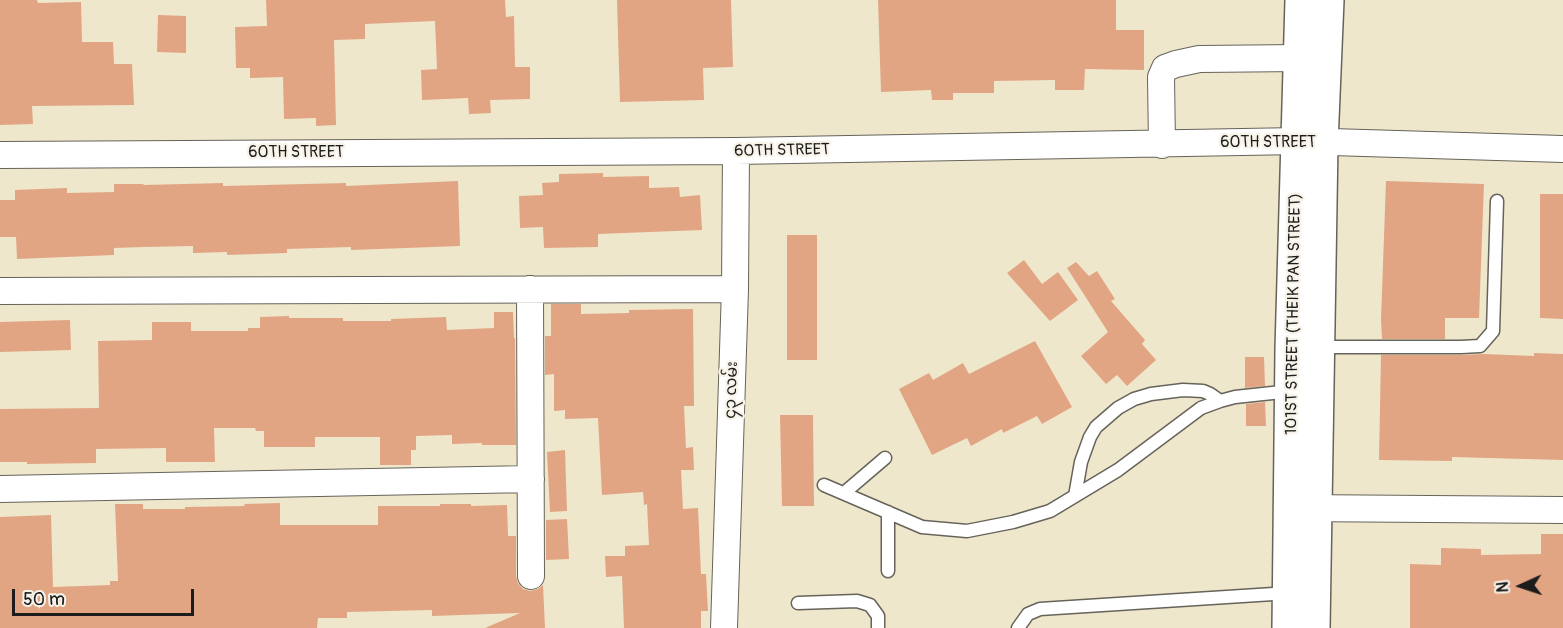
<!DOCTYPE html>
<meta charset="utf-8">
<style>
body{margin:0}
#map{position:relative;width:1563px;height:628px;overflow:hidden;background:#efe7cc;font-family:Pangolin,sans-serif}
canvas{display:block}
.north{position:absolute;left:1491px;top:556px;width:60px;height:60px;-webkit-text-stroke:4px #f7f3e8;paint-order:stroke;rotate:267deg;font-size:16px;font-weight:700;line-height:24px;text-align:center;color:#1c1c1c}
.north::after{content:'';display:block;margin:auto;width:21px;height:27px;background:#1c1c1c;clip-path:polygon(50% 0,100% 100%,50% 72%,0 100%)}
.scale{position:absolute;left:12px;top:589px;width:182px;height:27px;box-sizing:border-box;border:3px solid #1c1c1c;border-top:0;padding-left:8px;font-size:18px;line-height:21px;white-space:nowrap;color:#1c1c1c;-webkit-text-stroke:4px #f7f3e8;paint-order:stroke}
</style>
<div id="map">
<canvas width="1563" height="628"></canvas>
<div class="north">N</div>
<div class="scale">50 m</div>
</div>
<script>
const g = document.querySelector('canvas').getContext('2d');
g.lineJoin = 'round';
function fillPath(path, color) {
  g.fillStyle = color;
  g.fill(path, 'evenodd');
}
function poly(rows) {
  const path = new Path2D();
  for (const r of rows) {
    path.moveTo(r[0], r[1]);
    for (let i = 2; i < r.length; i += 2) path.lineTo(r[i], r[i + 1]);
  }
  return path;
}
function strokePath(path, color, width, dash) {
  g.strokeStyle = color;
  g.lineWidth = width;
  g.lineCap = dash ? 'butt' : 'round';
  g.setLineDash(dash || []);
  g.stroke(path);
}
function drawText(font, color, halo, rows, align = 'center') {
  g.font = font + ' Pangolin,"Noto Sans Myanmar",sans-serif';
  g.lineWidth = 4.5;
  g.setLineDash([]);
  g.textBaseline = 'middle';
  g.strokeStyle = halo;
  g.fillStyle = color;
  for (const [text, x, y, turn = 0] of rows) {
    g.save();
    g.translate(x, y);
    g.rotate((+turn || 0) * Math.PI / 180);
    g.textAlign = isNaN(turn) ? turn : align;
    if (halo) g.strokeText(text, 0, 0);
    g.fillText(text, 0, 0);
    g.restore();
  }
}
fillPath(poly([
 [0,0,37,0,38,3,81,2,82,42,113,42,114,64,132,64,134,105,32,106,33,124,0,125],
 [266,0,505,0,506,17,514,16,515,67,530,67,530,99,490,100,491,113,469,114,468,98,422,100,421,70,437,69,435,21,365,24,365,39,334,40,336,125,316,126,316,118,284,119,283,77,250,78,250,68,236,68,235,27,267,26],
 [617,0,731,0,733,67,703,68,704,100,620,102],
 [878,0,1116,0,1116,30,1144,30,1144,70,1085,69,1084,90,1055,90,1055,80,994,81,994,93,953,93,953,100,932,100,931,90,881,92],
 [158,15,186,16,186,53,157,52],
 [603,173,603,177,649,176,649,188,679,187,680,197,700,195,702,230,598,234,598,247,544,248,543,227,520,228,519,196,543,195,542,183,559,182,559,174],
 [458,181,460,246,351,250,351,247,287,249,287,253,227,255,227,252,193,253,193,246,144,247,114,248,114,255,17,259,16,237,0,237,0,200,15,200,15,190,67,188,67,193,114,192,114,184,143,184,144,185,223,183,223,186,346,183,346,186],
 [1386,181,1484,184,1479,318,1445,318,1445,339,1382,339,1381,319],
 [1540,194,1563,194,1563,319,1540,318],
 [787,235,817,235,817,360,787,360],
 [1024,260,1042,284,1058,272,1078,300,1050,321,1007,273],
 [1076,262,1089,276,1097,271,1115,299,1111,301,1145,340,1142,344,1156,360,1127,386,1117,375,1106,384,1081,356,1108,332,1067,268],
 [551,304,581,304,581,314,629,313,629,310,693,309,694,406,684,406,686,448,693,447,694,470,681,470,683,509,698,508,701,574,706,574,708,611,701,611,701,628,624,628,622,576,606,577,605,556,625,556,625,546,649,545,647,504,644,505,643,492,602,495,598,418,565,419,565,410,554,411,554,374,545,375,545,336,551,336],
 [494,312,513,312,514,338,515,338,516,445,482,445,482,443,452,444,452,435,416,436,416,450,411,450,411,465,380,465,380,437,315,437,315,447,264,447,264,431,256,431,255,428,214,428,215,462,166,462,166,448,96,449,96,463,27,464,27,462,0,462,0,409,99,408,98,341,152,340,152,322,191,322,191,331,248,331,248,328,260,328,260,317,289,316,289,318,343,318,343,321,391,321,391,319,446,317,447,330,494,328],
 [70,320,71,350,0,352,0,322],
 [1035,341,1072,407,1042,424,1037,416,1003,433,1002,429,971,446,967,438,932,455,899,389,929,373,933,380,963,363,969,374],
 [1534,353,1563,354,1563,460,1452,457,1452,461,1379,460,1381,355,1461,355,1483,354,1534,356],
 [1245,357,1264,357,1265,386,1245,388],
 [1265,402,1266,426,1246,426,1246,404],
 [780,415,813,415,814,506,782,506],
 [565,450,567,511,550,512,547,452],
 [280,503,280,525,378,525,378,506,440,506,440,504,471,504,471,506,507,505,508,536,516,536,516,576,518,583,523,589,530,591,538,589,543,585,545,628,485,628,520,613,432,616,432,610,347,612,347,618,318,618,317,628,0,628,0,517,51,515,53,587,110,585,110,581,118,581,115,504,143,504,143,509,185,509,185,507,245,506,244,504],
 [567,519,569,559,546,560,546,520],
 [1541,534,1563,534,1563,628,1410,628,1410,564,1441,565,1441,548,1481,549,1481,555,1541,554]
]), '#e2a584');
const service = poly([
 [1320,347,1461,347,1480,346,1493,331,1497,201],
 [824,485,922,527,967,531,1013,522,1050,511,1118,470,1201,408,1220,401,1235,397,1291,391],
 [844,493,885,458],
 [1075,496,1081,462,1090,437,1096,427,1118,408,1134,399,1151,394,1183,390,1203,391,1210,394,1220,401],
 [888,512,888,571],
 [798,603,857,601,870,605,878,616,878,628],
 [1018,628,1028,614,1040,609,1289,593]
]);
const minor = poly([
 [1162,145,1161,77,1165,68,1176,64,1199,59,1301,58],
 [0,155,736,151,1298,141,1563,149],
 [530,289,531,576],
 [0,291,735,289],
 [0,489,531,479],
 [1296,508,1563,510],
 [724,628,735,289,736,151]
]);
const primary = poly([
 [1289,628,1292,349,1302,0],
 [1313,628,1321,143,1327,0]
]);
strokePath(service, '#66635a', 15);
strokePath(minor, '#66635a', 28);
strokePath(primary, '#66635a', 36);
strokePath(service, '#fff', 12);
strokePath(minor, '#fff', 26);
strokePath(primary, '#fff', 33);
drawText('16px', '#1c1c1c', '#f7f3e8', [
 ["60TH STREET",1268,143],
 ["60TH STREET",782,151,-1],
 ["60TH STREET",296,153],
 ["101ST STREET (THEIK PAN STREET)",1294,314,-89],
 ["၄၃ လမ်း",732,390,-88]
]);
</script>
